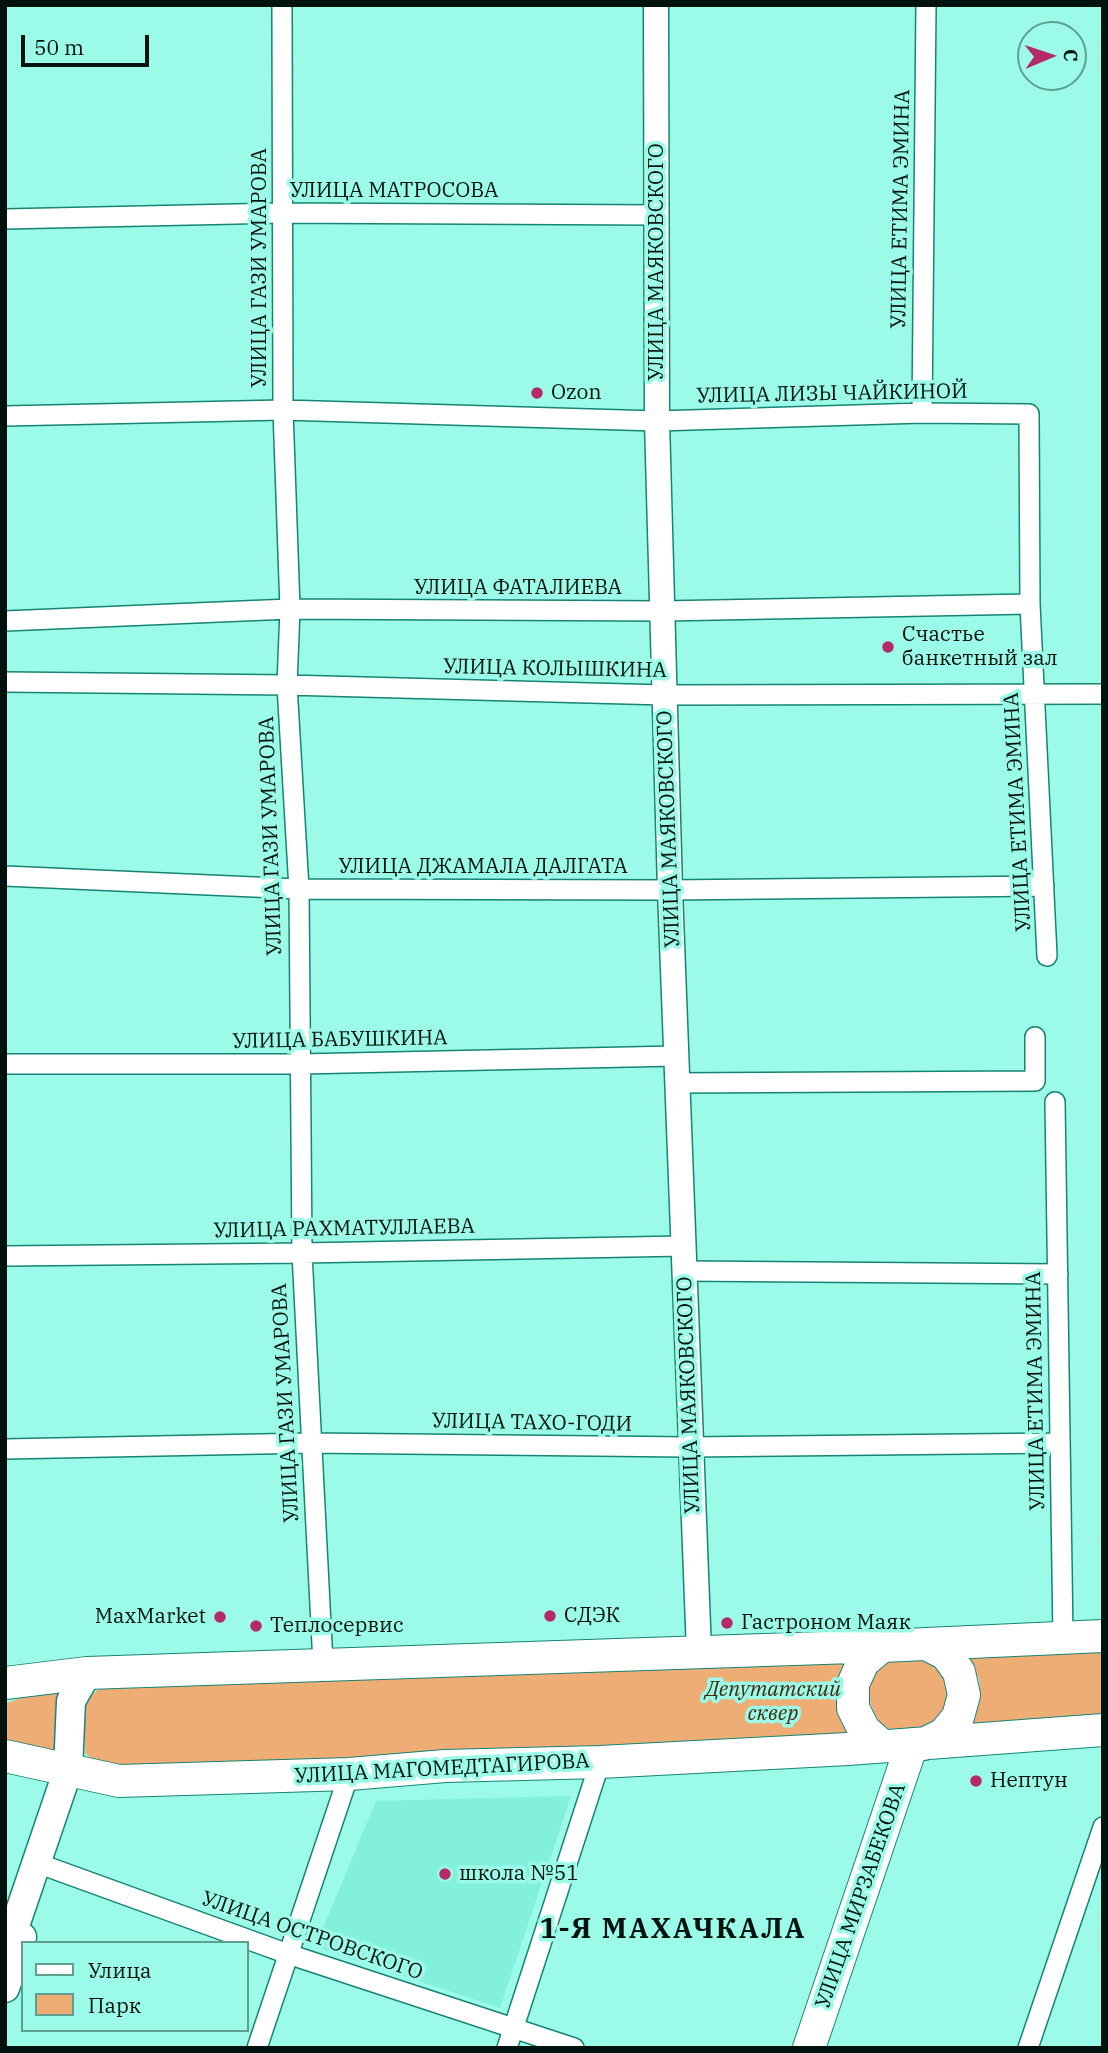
<!DOCTYPE html>
<meta charset="utf-8">
<style>
body{margin:0}
#map{position:relative;width:1108px;height:2053px;overflow:hidden;background:#9bfbe8;font-family:"IBM Plex Serif",serif}
canvas{display:block}
.frame{position:absolute;inset:0;border:7px solid #00120e;pointer-events:none}
.legend{position:absolute;left:21px;top:1941px;width:228px;height:91px;box-sizing:border-box;background:#9bfbe8;border:2px solid #5d9e91;margin:0;padding:9px 12px;list-style:none;font-size:21px;color:#00120e}
.legend li{display:flex;align-items:center;gap:14px;height:35px}
.legend b{width:35px;border:2px solid #5d9e91}
.north{position:absolute;left:1017px;top:21px;width:70px;height:70px;box-sizing:border-box;background:#9bfbe8;border:2px solid #5d9e91;border-radius:50%;rotate:88deg;font-size:19px;font-weight:700;line-height:28px;text-align:center;color:#00120e}
.north::after{content:'';display:block;margin:auto;width:24px;height:32px;background:#b52a65;clip-path:polygon(50% 0,100% 100%,50% 72%,0 100%)}
.scale{position:absolute;left:21px;top:35px;width:128px;height:32px;box-sizing:border-box;border:4px solid #00120e;border-top:0;padding-left:9px;font-size:21px;line-height:24px;white-space:nowrap;color:#00120e;-webkit-text-stroke:5px #9bfbe8;paint-order:stroke}
</style>
<div id="map">
<canvas width="1108" height="2053"></canvas>
<div class="frame"></div>
<ul class="legend">
<li><b style="height:9px;background:#fff"></b>Улица</li>
<li><b style="height:19px;background:#efad76"></b>Парк</li>
</ul>
<div class="north">С</div>
<div class="scale">50 m</div>
</div>
<script>
const g = document.querySelector('canvas').getContext('2d');
g.lineJoin = 'round';
function fillPath(path, color) {
  g.fillStyle = color;
  g.fill(path, 'evenodd');
}
function poly(rows) {
  const path = new Path2D();
  for (const r of rows) {
    path.moveTo(r[0], r[1]);
    for (let i = 2; i < r.length; i += 2) path.lineTo(r[i], r[i + 1]);
  }
  return path;
}
function strokePath(path, color, width, dash) {
  g.strokeStyle = color;
  g.lineWidth = width;
  g.lineCap = dash ? 'butt' : 'round';
  g.setLineDash(dash || []);
  g.stroke(path);
}
function drawText(font, color, halo, rows, align = 'center') {
  g.font = font + ' "IBM Plex Serif",serif';
  g.lineWidth = 7;
  g.setLineDash([]);
  g.textBaseline = 'middle';
  g.strokeStyle = halo;
  g.fillStyle = color;
  for (const [text, x, y, turn = 0] of rows) {
    g.save();
    g.translate(x, y);
    g.rotate((+turn || 0) * Math.PI / 180);
    g.textAlign = isNaN(turn) ? turn : align;
    if (halo) g.strokeText(text, 0, 0);
    g.fillText(text, 0, 0);
    g.restore();
  }
}
fillPath(poly([
 [571,1796,500,2008,315,1947,376,1801]
]), '#83f0dc');
fillPath(poly([
 [1103,1652,1103,1721,967,1731,976,1716,980,1698,979,1679,972,1665,964,1656],
 [852,1658,839,1677,835,1699,841,1722,856,1739,102,1767,85,1753,83,1703,100,1688],
 [918,1658,930,1663,939,1672,945,1683,947,1696,945,1708,929,1728,892,1731,881,1724,874,1713,870,1701,870,1688,874,1676,882,1666,893,1659],
 [41,1690,64,1690,58,1754,5,1740,5,1704]
]), '#efad76');
const minor = poly([
 [282,5,283,410,290,609,287,685,299,889,302,1253,323,1664],
 [5,219,281,213,656,215],
 [922,413,926,5],
 [5,416,283,410,657,421,922,413,1029,414,1030,604,1047,956],
 [5,621,290,609,663,611,1030,604],
 [5,682,287,685,665,695,1103,694],
 [5,876,299,889,670,890,1044,886],
 [5,1064,300,1064,676,1056],
 [677,1083,1035,1081,1035,1037],
 [1055,1102,1063,1637],
 [5,1256,302,1253,684,1246],
 [684,1271,1058,1274],
 [5,1449,311,1443,689,1447,1059,1443],
 [37,1863,288,1954,574,2048],
 [257,2048,349,1774],
 [507,2048,600,1762],
 [1028,2048,1103,1827]
]);
const tertiary = poly([
 [656,5,657,421,670,890,699,1652]
]);
const secondary = poly([
 [5,1955,68,1770,71,1701,87,1673],
 [5,1988,22,1937]
]);
const primary = poly([
 [882,1646,863,1662,853,1684,853,1708,864,1730,882,1746],
 [5,1683,87,1673,882,1646,1103,1636],
 [924,1744,944,1734,958,1717,964,1695,959,1672,946,1654,926,1644],
 [5,1756,119,1781,349,1774,445,1766,600,1762,848,1749,1103,1730],
 [809,2048,912,1744]
]);
strokePath(minor, '#158475', 22);
strokePath(tertiary, '#158475', 27);
strokePath(secondary, '#158475', 31);
strokePath(primary, '#158475', 34);
strokePath(minor, '#fff', 19);
strokePath(tertiary, '#fff', 24);
strokePath(secondary, '#fff', 28);
strokePath(primary, '#fff', 32);
for (const [x, y, r, color] of [
 [537,393,7,"#b52a65"],
 [888,647,7,"#b52a65"],
 [550,1616,7,"#b52a65"],
 [220,1617,7,"#b52a65"],
 [727,1623,7,"#b52a65"],
 [256,1626,7,"#b52a65"],
 [976,1781,7,"#b52a65"],
 [445,1874,7,"#b52a65"]
]) {
  const dot = new Path2D();
  dot.arc(x, y, r, 0, 2 * Math.PI);
  g.fillStyle = color;
  g.fill(dot);
  strokePath(dot, '#9bfbe8', 2.5);
}
drawText('21px', '#00120e', '#9bfbe8', [
 ["УЛИЦА МАТРОСОВА",394,191],
 ["УЛИЦА ЕТИМА ЭМИНА",901,209,-89],
 ["УЛИЦА МАЯКОВСКОГО",657,262,-90],
 ["УЛИЦА ГАЗИ УМАРОВА",260,268,-90],
 ["УЛИЦА ЛИЗЫ ЧАЙКИНОЙ",832,394,-1],
 ["УЛИЦА ФАТАЛИЕВА",518,588],
 ["УЛИЦА КОЛЫШКИНА",555,669,1],
 ["УЛИЦА ЕТИМА ЭМИНА",1018,812,-93],
 ["УЛИЦА МАЯКОВСКОГО",669,829,-92],
 ["УЛИЦА ГАЗИ УМАРОВА",271,836,-92],
 ["УЛИЦА ДЖАМАЛА ДАЛГАТА",483,867],
 ["УЛИЦА БАБУШКИНА",340,1040,-1],
 ["УЛИЦА РАХМАТУЛЛАЕВА",344,1229,-1],
 ["УЛИЦА ЕТИМА ЭМИНА",1036,1391,-91],
 ["УЛИЦА МАЯКОВСКОГО",689,1395,-92],
 ["УЛИЦА ГАЗИ УМАРОВА",286,1403,-93],
 ["УЛИЦА ТАХО-ГОДИ",532,1423,1],
 ["УЛИЦА МАГОМЕДТАГИРОВА",442,1769,-3],
 ["УЛИЦА МИРЗАБЕКОВА",861,1896,-71],
 ["УЛИЦА ОСТРОВСКОГО",312,1936,19]
]);
drawText('21px', '#00120e', '#9bfbe8', [
 ["Ozon",551,393],
 ["Счастье",902,635],
 ["банкетный зал",902,659],
 ["СДЭК",564,1616],
 ["MaxMarket",206,1617,"right"],
 ["Гастроном Маяк",741,1623],
 ["Теплосервис",270,1626],
 ["Нептун",990,1781],
 ["школа №51",459,1874]
], 'left');
drawText('italic 21px', '#432911', '#9bfbe8', [
 ["Депутатский",773,1690],
 ["сквер",773,1714]
]);
g.letterSpacing = '2px';
drawText('bold 28px', '#00120e', '#9bfbe8', [
 ["1-Я МАХАЧКАЛА",673,1930]
]);
g.letterSpacing = '0px';
</script>
